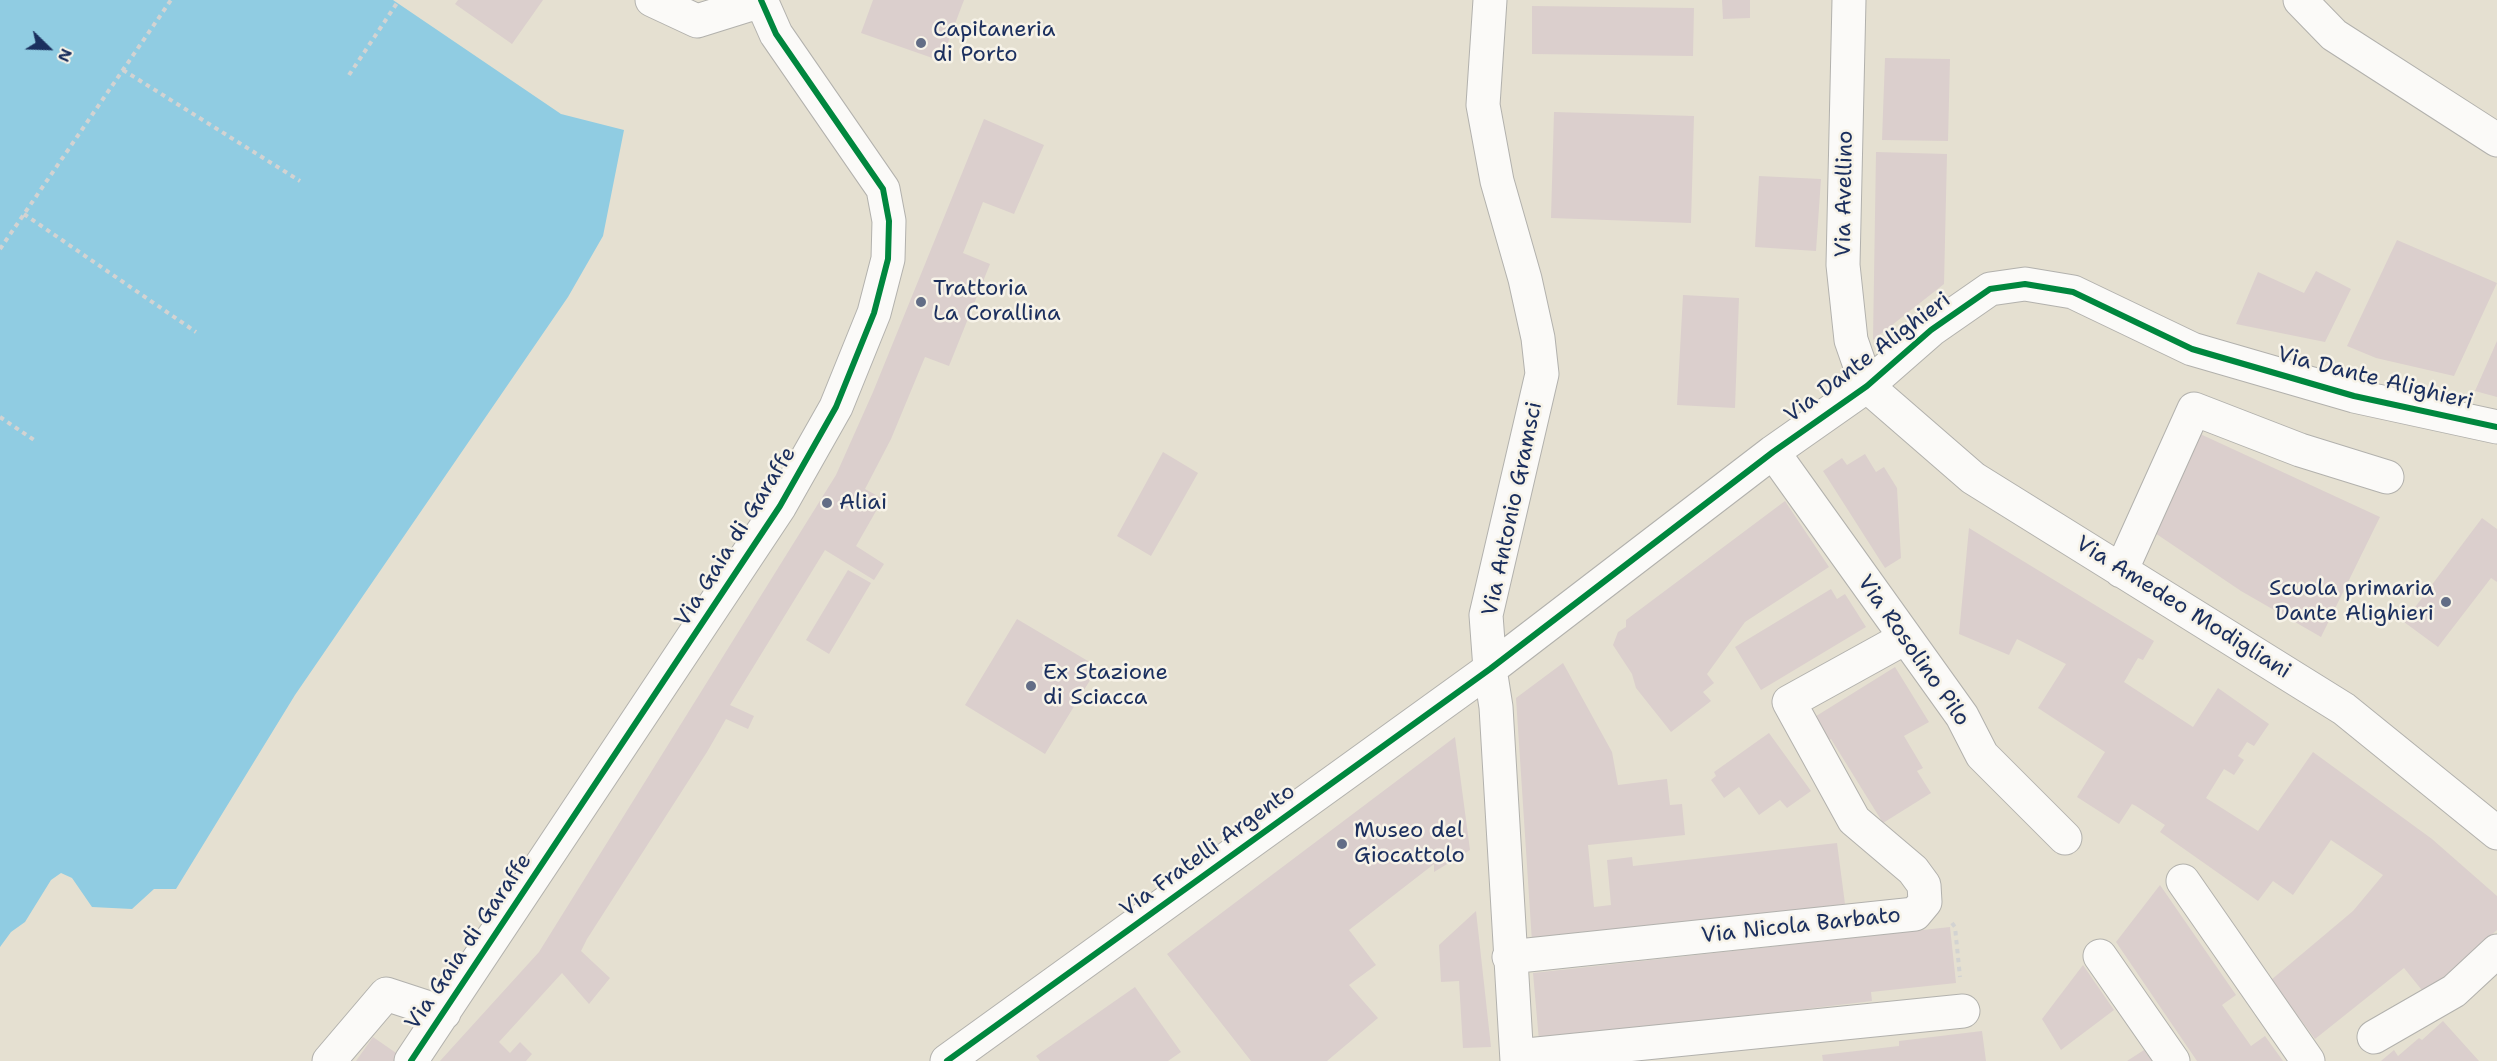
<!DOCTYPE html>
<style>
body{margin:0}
#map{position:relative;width:2497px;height:1061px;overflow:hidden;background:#e5e0d1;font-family:"Shantell Sans",sans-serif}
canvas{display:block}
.north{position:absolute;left:18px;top:18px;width:60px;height:60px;-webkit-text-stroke:4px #f7f3e8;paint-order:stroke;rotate:113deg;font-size:16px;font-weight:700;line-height:24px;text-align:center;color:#1b2f5e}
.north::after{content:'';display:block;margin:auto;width:21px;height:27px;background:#1b2f5e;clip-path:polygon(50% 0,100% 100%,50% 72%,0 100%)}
</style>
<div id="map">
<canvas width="2497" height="1061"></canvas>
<div class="north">N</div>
</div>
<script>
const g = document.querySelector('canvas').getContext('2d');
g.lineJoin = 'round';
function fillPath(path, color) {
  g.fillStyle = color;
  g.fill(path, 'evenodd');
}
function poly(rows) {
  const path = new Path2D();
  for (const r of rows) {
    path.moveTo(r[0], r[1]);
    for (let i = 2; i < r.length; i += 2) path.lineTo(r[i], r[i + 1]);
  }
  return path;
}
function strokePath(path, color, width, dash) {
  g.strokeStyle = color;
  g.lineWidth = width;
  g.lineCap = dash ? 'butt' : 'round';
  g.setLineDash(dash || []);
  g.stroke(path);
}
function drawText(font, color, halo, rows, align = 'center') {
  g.font = font + ' "Shantell Sans",sans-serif';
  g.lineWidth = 5;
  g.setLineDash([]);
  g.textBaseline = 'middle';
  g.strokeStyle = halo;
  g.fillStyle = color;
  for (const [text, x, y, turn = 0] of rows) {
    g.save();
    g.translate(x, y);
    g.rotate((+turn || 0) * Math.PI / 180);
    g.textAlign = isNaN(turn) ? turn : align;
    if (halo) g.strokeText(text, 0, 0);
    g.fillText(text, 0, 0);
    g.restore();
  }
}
fillPath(poly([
 [0,0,393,0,561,114,624,130,603,236,568,297,295,695,176,889,154,889,132,909,92,907,72,878,61,873,51,880,25,922,11,932,0,947]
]), '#90cce2');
fillPath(poly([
 [458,0,543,0,512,44,455,4],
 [873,0,964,0,941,61,861,33],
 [1722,0,1750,0,1750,18,1723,19],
 [1532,6,1694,8,1693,56,1532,54],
 [1885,58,1950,59,1948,141,1882,140],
 [1554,112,1694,116,1691,223,1551,218],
 [984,119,1044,145,1014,214,983,202,963,253,990,264,949,366,925,357,891,439,865,489,883,499,856,546,884,564,874,580,825,550,730,705,754,716,748,729,726,719,707,752,587,939,581,951,610,978,589,1004,562,973,499,1042,510,1053,520,1042,532,1054,526,1061,440,1061,539,952,836,475,873,392],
 [1876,152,1947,154,1944,284,1873,340],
 [1759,176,1821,179,1816,251,1755,247],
 [2397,240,2497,283,2454,376,2376,358,2347,346],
 [2316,271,2351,289,2325,342,2236,324,2258,272,2304,293],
 [1683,295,1739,298,1735,408,1677,405],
 [2497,341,2497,397,2475,391],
 [2198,433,2380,517,2321,637,2241,591,2152,531],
 [1163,452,1198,473,1151,556,1117,536],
 [1865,454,1876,472,1884,467,1897,488,1901,558,1885,568,1823,471,1842,458,1847,465],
 [1785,501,1829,567,1745,622,1707,674,1714,683,1703,692,1711,701,1671,732,1636,688,1632,674,1613,645,1618,632,1626,627,1626,620],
 [2482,518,2497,529,2497,582,2491,578,2438,647,2404,622],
 [1969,528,2154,641,2143,660,2138,658,2124,682,2193,727,2218,688,2269,724,2254,746,2247,742,2238,756,2244,760,2234,775,2224,769,2206,798,2258,831,2313,752,2432,839,2497,896,2497,930,2425,994,2404,968,2315,1039,2271,980,2353,911,2383,875,2331,840,2293,895,2273,881,2258,901,2160,832,2165,825,2136,806,2132,804,2119,824,2077,797,2105,752,2038,708,2066,664,2017,639,2009,655,1959,634],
 [848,570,871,583,829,654,806,640],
 [1831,589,1837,599,1845,594,1866,627,1761,690,1735,647],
 [1017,619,1098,667,1045,754,965,705],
 [1563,663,1612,752,1618,785,1667,779,1670,805,1682,804,1685,835,1588,845,1594,907,1611,905,1607,860,1632,857,1633,866,1837,843,1845,904,1532,942,1516,698],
 [1895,667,1929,722,1904,736,1923,768,1917,771,1931,793,1883,823,1831,739,1827,742,1813,718],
 [1769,733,1811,791,1787,808,1780,800,1759,815,1739,787,1724,798,1711,780,1716,776,1714,772],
 [1455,737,1470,850,1434,872,1434,864,1349,930,1376,965,1349,985,1378,1018,1327,1061,1251,1061,1167,954],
 [2160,885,2236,995,2222,1005,2251,1046,2265,1036,2283,1061,2197,1061,2116,942],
 [1476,911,1491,1047,1463,1048,1459,981,1441,982,1439,945],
 [1950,927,1956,983,1871,992,1872,1001,1539,1041,1533,973],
 [2083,965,2114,1010,2061,1050,2042,1019],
 [1135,987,1181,1052,1168,1061,1040,1061,1036,1056],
 [2443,1021,2479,1061,2381,1061,2394,1050,2398,1056,2419,1038,2422,1040],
 [1982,1031,1986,1061,1823,1061,1822,1055,1899,1046,1899,1041],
 [373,1037,399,1055,395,1061,356,1061],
 [2144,1050,2152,1061,2127,1061]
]), '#dbcfcd');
const minor = poly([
 [652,0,697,21,761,1],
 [1490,0,1483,105,1497,181,1525,279,1538,338,1542,374,1486,615,1490,669,1496,707,1517,1061],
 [1849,0,1843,265,1851,340,1867,386,1973,478,2344,709,2497,833],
 [2300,0,2334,35,2497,140],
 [1773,452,1962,716,1982,755,2065,838],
 [2121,571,2194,409,2300,450,2387,477],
 [2183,881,2308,1061],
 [2100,956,2173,1061],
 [1509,957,1915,914,1925,902,1924,885,1913,870,1854,820,1789,702,1905,638],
 [2374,1037,2454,991,2497,951],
 [1517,1056,1963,1011],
 [329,1061,386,994,444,1013],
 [411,1061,780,506,836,407,874,313,888,259,889,221,883,189,776,34,761,0],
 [947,1061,1490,669,1773,452,1867,386,1931,330,1990,289,2025,284,2073,292,2192,349,2354,396,2497,427]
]);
strokePath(minor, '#b2b1ad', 35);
strokePath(poly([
 [123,70,300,181],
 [349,75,397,3],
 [24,214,196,332],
 [0,249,171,0],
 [0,417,37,442],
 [1952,923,1955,927,1960,977]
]), '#d3d3d2', 4, [4.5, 4.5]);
strokePath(minor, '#fbfaf8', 33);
strokePath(poly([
 [411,1061,780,506,836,407,874,313,888,259,889,221,883,189,776,34,761,0],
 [947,1061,1490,669,1773,452,1867,386,1931,330,1990,289,2025,284,2073,292,2192,349,2354,396,2497,427]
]), '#00873e', 6);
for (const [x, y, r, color] of [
 [921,43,6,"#626d86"],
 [921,302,6,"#626d86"],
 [827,503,6,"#626d86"],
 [2446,602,6,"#626d86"],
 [1031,686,6,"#626d86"],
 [1342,844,6,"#626d86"]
]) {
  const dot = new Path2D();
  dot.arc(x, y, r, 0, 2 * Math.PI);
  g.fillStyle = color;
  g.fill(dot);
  strokePath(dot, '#f7f3e8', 2);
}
drawText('22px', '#1b2f5e', '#f7f3e8', [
 ["Capitaneria",933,30],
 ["di Porto",933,55],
 ["Trattoria",933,289],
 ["La Corallina",933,314],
 ["Aliai",839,503],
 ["Scuola primaria",2434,589,"right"],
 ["Dante Alighieri",2434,614,"right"],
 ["Ex Stazione",1043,673],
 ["di Sciacca",1043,698],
 ["Museo del",1354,831],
 ["Giocattolo",1354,856]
], 'left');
drawText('22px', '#1b2f5e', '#f7f3e8', [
 ["Via Avellino",1845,194,-89],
 ["Via Dante Alighieri",1868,358,-37],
 ["Via Dante Alighieri",2375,379,14],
 ["Via Antonio Gramsci",1513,509,-78],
 ["Via Gaia di Garaffe",736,537,-58],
 ["Via Amedeo Modigliani",2183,608,32],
 ["Via Rosolino Pilo",1913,651,55],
 ["Via Fratelli Argento",1208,851,-36],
 ["Via Nicola Barbato",1801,926,-6],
 ["Via Gaia di Garaffe",469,942,-56]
]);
</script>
